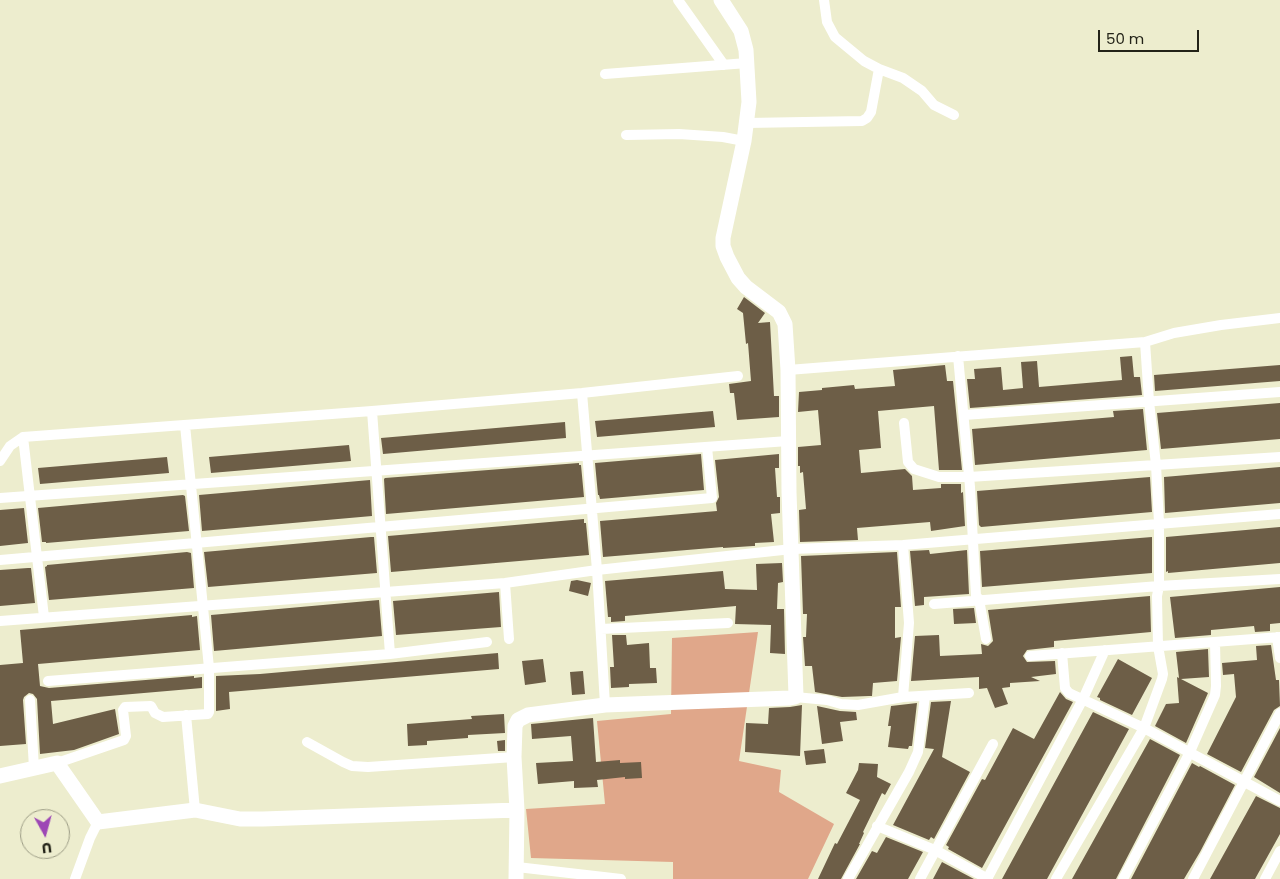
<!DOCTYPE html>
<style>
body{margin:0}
#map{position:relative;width:1280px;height:879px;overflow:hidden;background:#ededce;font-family:Poppins,sans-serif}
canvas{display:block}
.north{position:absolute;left:20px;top:809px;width:50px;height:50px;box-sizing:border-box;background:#ededce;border:1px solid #9c9c85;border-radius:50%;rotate:173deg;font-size:14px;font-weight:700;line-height:20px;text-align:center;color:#232318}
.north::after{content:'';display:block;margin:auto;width:18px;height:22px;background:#9d47b5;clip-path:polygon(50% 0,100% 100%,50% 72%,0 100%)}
.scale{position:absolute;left:1098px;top:30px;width:101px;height:22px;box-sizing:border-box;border:2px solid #232318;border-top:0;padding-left:6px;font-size:15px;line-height:18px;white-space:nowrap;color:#232318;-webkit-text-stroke:4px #ededce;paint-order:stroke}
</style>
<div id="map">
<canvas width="1280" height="879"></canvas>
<div class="north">U</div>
<div class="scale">50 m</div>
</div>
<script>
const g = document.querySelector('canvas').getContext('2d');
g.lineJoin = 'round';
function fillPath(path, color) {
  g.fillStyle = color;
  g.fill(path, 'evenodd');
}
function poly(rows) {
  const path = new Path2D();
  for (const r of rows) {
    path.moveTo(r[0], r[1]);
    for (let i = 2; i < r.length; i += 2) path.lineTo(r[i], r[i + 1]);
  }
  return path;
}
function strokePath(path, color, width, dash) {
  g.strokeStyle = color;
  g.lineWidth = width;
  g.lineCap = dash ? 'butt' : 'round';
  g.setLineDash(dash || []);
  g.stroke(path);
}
fillPath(poly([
 [758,632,739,761,781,770,779,792,834,824,808,879,673,879,673,862,531,858,526,809,605,804,597,721,671,714,672,638]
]), '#e0a78a');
fillPath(poly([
 [744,297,765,313,758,323,770,322,774,396,779,396,779,417,737,420,734,393,730,393,729,384,751,381,748,343,746,344,743,313,737,309],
 [1132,356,1134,377,1140,377,1142,395,970,408,967,379,975,379,974,369,1001,367,1003,390,1023,388,1021,362,1037,361,1039,387,1122,380,1120,357],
 [945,365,947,381,953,381,962,470,939,470,934,406,878,411,881,448,859,450,861,473,905,469,912,476,913,490,941,488,941,484,961,484,961,493,963,492,965,526,931,531,930,522,857,528,858,540,800,542,799,510,806,509,803,472,800,473,800,466,798,466,798,447,821,445,818,410,798,412,799,392,822,390,822,388,854,385,855,389,895,386,893,370],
 [1280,365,1280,381,1155,391,1154,375],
 [1280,403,1280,439,1161,449,1157,413],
 [1143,409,1147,450,975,465,972,429,1114,417,1113,411],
 [713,411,715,427,597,437,595,421],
 [565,422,566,438,383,454,381,438],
 [349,445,351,461,211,473,209,457],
 [701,454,704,490,600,499,599,495,598,495,595,463],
 [779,454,779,468,775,468,777,497,780,497,780,513,771,514,774,542,755,543,755,546,753,546,723,548,723,547,603,557,600,521,717,511,716,503,719,497,715,460],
 [167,457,169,473,40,484,38,468],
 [579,463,579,465,581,465,584,497,386,514,384,479,385,478],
 [1280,467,1280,503,1165,513,1164,477],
 [1150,477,1152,512,981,527,979,525,977,491],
 [370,480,372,516,202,531,199,495],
 [183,495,185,496,189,531,46,543,46,542,42,542,38,508],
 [24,508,28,543,0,546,0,510],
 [584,519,584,523,586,523,589,555,391,572,388,536],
 [1280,527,1280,563,1168,573,1168,571,1166,572,1166,537],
 [371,537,374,537,377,573,208,587,204,552],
 [1152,537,1152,573,982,587,980,551],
 [929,550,930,554,967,550,969,594,924,597,924,605,915,606,910,551],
 [187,552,191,553,194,588,49,600,45,567,47,566,47,565],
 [897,552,901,607,895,607,895,638,901,637,897,681,873,683,872,696,869,696,842,697,815,692,812,666,805,666,803,637,806,637,807,614,803,614,801,556],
 [782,563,783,582,778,583,777,609,784,609,785,654,770,653,771,625,735,624,736,606,625,616,625,621,611,622,611,617,608,617,605,581,723,571,725,589,757,590,756,564],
 [28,568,31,568,35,603,0,606,0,570],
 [577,580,591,583,588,596,569,591,571,581],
 [1280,587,1280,623,1270,624,1270,631,1255,632,1254,626,1211,630,1211,635,1175,638,1170,597],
 [499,592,501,627,396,635,393,601],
 [1150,596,1151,632,1054,641,1054,647,1027,650,1023,656,1027,662,1055,661,1056,674,1031,677,1040,681,1010,683,1010,687,1002,688,1008,704,995,708,987,688,979,689,979,677,911,681,915,636,939,635,940,656,982,654,981,644,988,646,993,641,988,610],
 [379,600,382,636,214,651,211,615],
 [974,608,976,623,954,624,953,609],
 [192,615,192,617,197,616,200,650,38,664,40,686,49,688,194,676,194,678,202,677,202,688,51,701,53,724,115,709,119,734,74,750,40,754,37,699,33,694,29,693,24,697,23,700,26,744,0,746,0,665,23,663,20,630],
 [612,635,626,635,627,645,649,643,650,668,656,668,657,683,629,684,629,687,611,688,610,667,614,667],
 [1271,645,1276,680,1279,680,1280,706,1274,710,1241,772,1207,754,1236,697,1234,674,1223,675,1222,663,1257,660,1256,646],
 [1208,649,1209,677,1181,679,1208,693,1186,743,1155,726,1166,704,1179,703,1177,677,1179,678,1176,652],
 [498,653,499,669,229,692,230,709,216,711,216,676,260,674],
 [543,659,546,682,525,685,522,661],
 [1118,659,1152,678,1132,715,1100,700,1100,698,1097,697],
 [583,671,585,694,572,695,570,672],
 [1060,692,1066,699,1073,702,982,868,948,849,949,847,946,845,982,779,985,780,1013,728,1034,739],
 [951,701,942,757,970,772,934,839,931,837,929,840,893,825,934,749,925,748,931,702],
 [917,703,912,746,909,746,908,749,888,747,891,726,888,726,891,706],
 [802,705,800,756,745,752,746,723,768,724,769,708,790,707],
 [817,706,840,711,856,712,857,720,840,722,843,741,822,744],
 [1093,712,1129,729,1047,879,1002,879],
 [504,714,505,733,468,735,468,738,427,741,427,745,408,746,407,724,472,719,471,716],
 [593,718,596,762,620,760,620,763,641,762,642,778,625,779,625,777,597,780,598,787,574,788,574,781,538,784,536,763,573,761,571,736,532,739,531,724],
 [1280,728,1280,793,1254,777],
 [1150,739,1180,755,1116,879,1072,879],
 [505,740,505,751,498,751,497,741],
 [824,749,826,763,806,765,804,751],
 [859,763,878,764,877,777,891,784,885,795,882,793,863,832,864,833,859,844,860,844,841,879,818,879,835,843,837,844,860,800,846,793,858,770],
 [1192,763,1199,767,1200,766,1235,785,1200,852,1184,879,1131,879],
 [1256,796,1280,808,1280,834,1255,879,1210,879],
 [886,837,923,852,908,879,856,879,872,851,877,853],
 [942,862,974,879,933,879]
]), '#6d5e47');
strokePath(poly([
 [678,0,724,65],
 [879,69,903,78,922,91,934,105,954,115],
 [605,74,747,63],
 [747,123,862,121,867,118,871,112,879,69,864,61,835,37,827,22,824,0],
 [626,135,679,134,723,137,744,141],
 [958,356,970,487,976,596,979,599,986,639],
 [788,370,1145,342,1174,333,1221,325,1280,318],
 [582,393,597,570,605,705],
 [372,411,390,654],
 [964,415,1280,392],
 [904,423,908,462,914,469,939,477,969,477,1280,457],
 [23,437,44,617],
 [0,461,10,446,23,437,372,411,582,393,738,376],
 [0,498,788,441],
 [903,545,909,623,903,697],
 [0,560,712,498,707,447],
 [505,583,509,639],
 [934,604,1159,586,1280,579],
 [0,621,505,583,597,570,792,549,903,545,1280,514],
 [601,629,728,623],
 [1277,637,1280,658],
 [1062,653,1065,688,1069,693,1144,728,1280,801],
 [1030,656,1280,637],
 [48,681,390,654,487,642],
 [795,697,827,700,841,704,858,705,903,697,969,693],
 [30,700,34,768],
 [186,715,195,810],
 [307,742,343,762,352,766,368,767,514,757],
 [57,763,124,740,126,736,123,710,125,707,151,706,155,713,163,717,208,714,209,712,209,668,185,425],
 [877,826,935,850,988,879],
 [517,867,621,879],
 [75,879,90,838,98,822],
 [848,879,909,772,918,752,925,696],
 [920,879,993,744],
 [987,879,1083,699,1105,650],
 [1056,879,1144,728,1162,679,1163,674,1158,646,1157,596,1159,586,1159,523,1156,465,1149,401,1145,342],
 [1123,879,1189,754,1215,695,1216,686,1215,642],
 [1193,879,1280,713],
 [1265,879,1280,851]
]), '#fff', 10);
strokePath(poly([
 [0,776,57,763,98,822,195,810,240,819,263,819,517,810],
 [516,879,517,810,514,757,515,726,518,720,528,715,605,705,790,698,795,697,796,696,789,492,788,370,785,324,779,312,746,287,738,278,727,257,723,246,723,238,744,141,749,102,746,50,741,31,721,0]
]), '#fff', 15);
</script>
